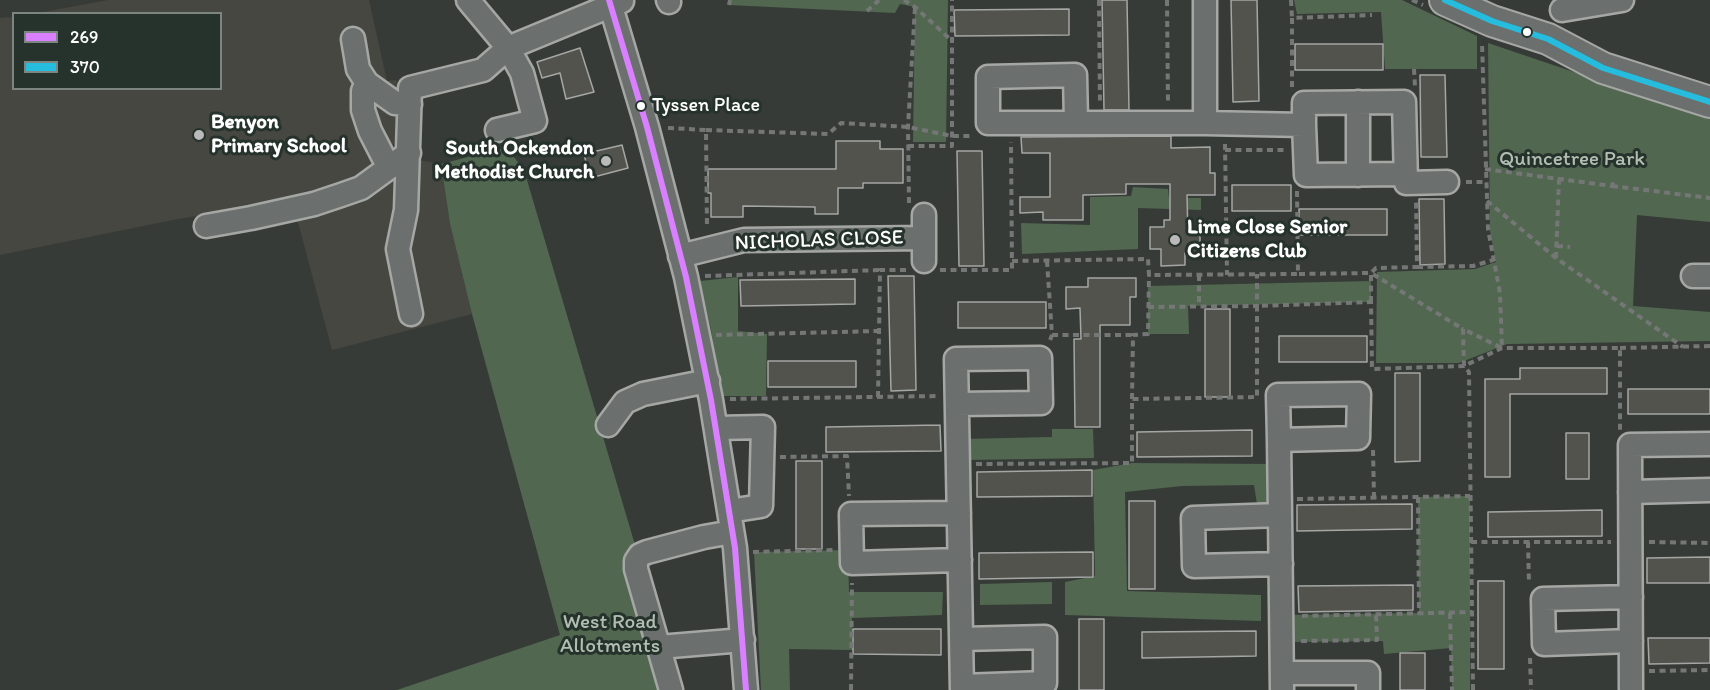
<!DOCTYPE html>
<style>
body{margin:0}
#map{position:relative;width:1710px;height:690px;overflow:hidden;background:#373b37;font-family:Itim,sans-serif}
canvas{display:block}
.legend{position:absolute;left:12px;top:12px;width:210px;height:78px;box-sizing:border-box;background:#26332d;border:2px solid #7d8581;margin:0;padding:8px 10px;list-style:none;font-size:18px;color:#fff}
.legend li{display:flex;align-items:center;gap:12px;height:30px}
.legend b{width:30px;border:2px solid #7d8581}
</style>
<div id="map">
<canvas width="1710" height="690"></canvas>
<ul class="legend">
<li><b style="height:8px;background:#d880ff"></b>269</li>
<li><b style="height:8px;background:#26bcdd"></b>370</li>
</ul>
</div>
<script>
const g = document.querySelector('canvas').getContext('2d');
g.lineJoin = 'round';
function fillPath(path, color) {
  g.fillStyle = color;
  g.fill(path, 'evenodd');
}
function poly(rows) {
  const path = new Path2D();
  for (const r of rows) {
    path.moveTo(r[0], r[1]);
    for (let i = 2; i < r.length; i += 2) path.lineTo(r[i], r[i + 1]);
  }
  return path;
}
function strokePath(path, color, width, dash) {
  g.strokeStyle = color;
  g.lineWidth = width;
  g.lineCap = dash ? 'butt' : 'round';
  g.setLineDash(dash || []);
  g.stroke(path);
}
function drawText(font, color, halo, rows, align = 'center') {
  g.font = font + ' Itim,sans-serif';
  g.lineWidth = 6;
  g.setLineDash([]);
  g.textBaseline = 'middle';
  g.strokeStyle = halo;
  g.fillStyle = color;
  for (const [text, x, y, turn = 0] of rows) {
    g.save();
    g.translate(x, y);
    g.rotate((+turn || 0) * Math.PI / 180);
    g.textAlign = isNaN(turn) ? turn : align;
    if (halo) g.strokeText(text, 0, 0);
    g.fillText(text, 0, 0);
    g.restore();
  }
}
fillPath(poly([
 [108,0,369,0,387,81,396,80,404,125,393,145,359,178,292,200,178,219,0,255,0,18,13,17,14,88,220,88,220,14,38,13],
 [413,159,441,164,450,224,472,314,332,350,295,211]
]), '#454740');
fillPath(poly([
 [730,0,948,0,946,142,913,142,915,7,900,4,895,13,729,5],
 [1294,0,1402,0,1477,36,1477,69,1385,69,1381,12,1297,14],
 [1488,43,1710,118,1710,222,1637,215,1633,306,1710,312,1710,341,1507,344,1459,363,1376,363,1377,272,1475,269,1496,262,1490,231],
 [506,147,524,170,678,690,397,690,560,635,472,314,450,224,441,164],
 [1133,187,1168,189,1169,198,1201,198,1201,210,1138,208,1138,249,1022,254,1021,223,1090,225,1090,197,1131,196],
 [738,277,738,331,767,334,766,396,721,396,711,330,700,281],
 [1371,281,1371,302,1188,306,1189,334,1148,334,1148,286],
 [1052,429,1093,429,1094,458,965,460,964,439,1052,437],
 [1132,463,1269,464,1267,502,1257,504,1254,485,1182,486,1125,492,1127,591,1261,595,1261,621,1065,615,1065,582,1095,576,1093,470],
 [1470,496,1470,690,1452,690,1451,648,1384,654,1383,641,1288,642,1288,615,1419,613,1418,497],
 [848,550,849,592,943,592,942,615,852,618,853,650,789,649,790,690,761,690,754,552],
 [1052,582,1052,604,980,605,980,584]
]), '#516750');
const building = poly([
 [1102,0,1127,0,1129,110,1104,110,1102,0],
 [1231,0,1257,0,1259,101,1233,102,1231,0],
 [1069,9,1069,35,955,36,954,10,1069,9],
 [1295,44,1383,44,1383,70,1295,70,1295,44],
 [580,48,594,92,566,99,560,73,542,78,537,62,580,48],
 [1420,75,1445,75,1447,157,1421,157,1420,75],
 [1171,136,1171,148,1210,147,1210,173,1215,173,1215,195,1187,195,1188,235,1200,235,1200,253,1185,253,1185,265,1161,266,1161,249,1150,249,1150,227,1164,227,1164,220,1170,220,1170,184,1126,184,1126,194,1083,195,1083,220,1043,220,1043,212,1020,213,1020,197,1050,197,1050,153,1022,153,1021,137,1171,136],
 [836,141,880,141,880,149,903,149,903,183,863,183,863,188,838,188,838,214,815,214,815,207,743,206,743,217,711,217,711,193,708,193,708,169,836,169,836,141],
 [622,145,628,168,590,178,584,154,622,145],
 [957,151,982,151,984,266,959,266,957,151],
 [1232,185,1291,185,1291,211,1232,211,1232,185],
 [1419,199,1444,199,1445,264,1420,265,1419,199],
 [1299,209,1387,209,1387,235,1299,235,1299,209],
 [888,276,914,276,916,390,891,391,888,276],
 [1088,278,1136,278,1136,297,1130,297,1130,325,1100,325,1100,427,1075,427,1074,339,1081,339,1080,308,1066,309,1066,287,1088,287,1088,278],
 [855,279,855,304,741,306,740,280,855,279],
 [958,302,1046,302,1046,328,958,328,958,302],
 [1205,309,1230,309,1230,397,1205,397,1205,309],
 [1279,336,1367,336,1367,362,1279,362,1279,336],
 [768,361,856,361,856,387,768,387,768,361],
 [1520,368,1607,368,1607,394,1510,394,1510,477,1485,477,1485,379,1520,379,1520,368],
 [1395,373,1420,373,1420,461,1395,462,1395,373],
 [1628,389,1710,389,1710,414,1628,414,1628,389],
 [940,425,941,451,826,452,826,427,940,425],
 [1252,430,1252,456,1137,457,1137,432,1252,430],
 [1566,433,1589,433,1589,479,1566,479,1566,433],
 [796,461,822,461,822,549,796,549,796,461],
 [1092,470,1092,496,977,497,977,472,1092,470],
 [1129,501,1155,501,1155,589,1129,589,1129,501],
 [1412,504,1412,529,1297,531,1297,505,1412,504],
 [1602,510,1602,536,1488,537,1488,512,1602,510],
 [1093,552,1093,577,979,579,979,553,1093,552],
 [1710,557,1710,583,1647,583,1647,558,1710,557],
 [1478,581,1504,581,1504,669,1478,669,1478,581],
 [1413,585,1413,610,1299,612,1298,586,1413,585],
 [1079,619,1104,619,1104,690,1079,690,1079,619],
 [853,629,941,629,941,655,853,654,853,629],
 [1256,631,1256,656,1142,658,1142,632,1256,631],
 [1648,638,1710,638,1710,663,1649,664,1648,638],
 [1400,653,1425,653,1425,690,1400,690,1400,653]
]);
fillPath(building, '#53534e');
strokePath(building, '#a5a7a5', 1.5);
const minor = poly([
 [468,0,508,48,522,73,535,121,497,130],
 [609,0,647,127,686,277,711,400,735,548,746,690],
 [668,0,669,2],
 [1562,10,1622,0],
 [353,39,358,69,367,83,395,103,410,104],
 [367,83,363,91,363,110,370,131,389,168],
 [1358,102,1358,175],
 [1076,122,1075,75,988,77,988,123,1205,123,1205,0],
 [1205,123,1304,125,1306,175,1406,174],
 [1304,125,1304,103,1404,102,1406,183,1447,182],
 [206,226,251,218,314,204,341,195,361,188,409,153],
 [680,256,744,240,924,238],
 [924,261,924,215],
 [1693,276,1710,276],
 [411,314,398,249,406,210,410,88,483,70,508,48,622,1],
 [957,404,1041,403,1040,358,956,359,962,690],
 [608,425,625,402,643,394,708,381],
 [716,428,763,427,761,506,729,511],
 [1279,440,1358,438,1359,394,1278,395,1279,440,1280,515,1282,690],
 [1630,492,1710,490],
 [959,513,851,514,852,563,960,560],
 [1280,515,1193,518,1194,566,1281,564],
 [1631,597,1543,599,1544,644,1631,641],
 [961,639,1045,637,1045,683,962,686],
 [659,647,743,640],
 [1282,673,1368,673,1368,690],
 [671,690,636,569,636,561,640,555,647,552,704,537,732,532],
 [1631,690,1630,445,1710,444]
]);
const major = poly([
 [1445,0,1492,21,1548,39,1603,68,1710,102]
]);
strokePath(minor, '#a5a7a5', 27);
strokePath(major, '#a5a7a5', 34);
strokePath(poly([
 [904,0,915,7,951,40],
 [1099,0,1100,104],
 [1167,0,1168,104],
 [1291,0,1292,18],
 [1412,0,1423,5],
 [729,5,730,0],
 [867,11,879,0],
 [1414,69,1415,86],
 [1292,87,1292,18,1372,15],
 [668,128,706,130,707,228],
 [706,130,828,134,841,123,908,127,952,136,973,136],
 [1225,144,1227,275],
 [908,146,952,146,952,0],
 [1225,150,1288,150],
 [1485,169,1612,186,1614,180],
 [1466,182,1485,182],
 [1612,186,1710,198],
 [1297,191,1298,274,1371,273,1376,268,1417,267,1416,202],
 [1487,201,1556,258,1683,347],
 [909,203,908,127,915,7],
 [1557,246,1570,247],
 [1556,258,1559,179],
 [1012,261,1148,259,1149,275,1298,274],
 [1047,261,1052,335,1049,343],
 [1417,267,1473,266,1493,260],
 [940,270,1012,270,1011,142],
 [1199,275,1199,306],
 [705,276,880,270],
 [1371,302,1371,273,1463,329],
 [1148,307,1257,306,1257,274],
 [716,335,878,331],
 [1052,335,1133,335],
 [1620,348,1710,346],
 [878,397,880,270,909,270],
 [730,399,939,396],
 [1132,399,1133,335,1148,334,1149,275],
 [1373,450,1374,497],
 [780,457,847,456,849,496],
 [976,464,1132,463,1132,399,1257,397,1257,306,1371,302,1372,369,1464,366,1502,348,1620,348,1620,430],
 [1418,497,1419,613],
 [1297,499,1470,496],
 [1471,542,1611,542],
 [1528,542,1529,584],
 [1649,542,1710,543],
 [753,552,833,550],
 [1450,613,1452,690],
 [1302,616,1472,612],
 [1301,641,1377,640,1376,614],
 [1530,658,1531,690],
 [1649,671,1710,670],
 [851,690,852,583],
 [1473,690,1469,372,1464,366,1463,329,1502,348,1500,293,1488,229,1482,42]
]), '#757776', 4, [6, 4.5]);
strokePath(minor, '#6b6f6d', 22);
strokePath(major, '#6b6f6d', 30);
strokePath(poly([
 [609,0,647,127,686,277,711,400,735,548,746,690]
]), '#d880ff', 6);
strokePath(poly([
 [1445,0,1492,21,1548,39,1603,68,1710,102]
]), '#26bcdd', 6);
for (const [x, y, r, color] of [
 [1527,32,5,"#fff"],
 [641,106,5,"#fff"],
 [199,135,6,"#b9bab9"],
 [606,161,6,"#b9bab9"],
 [1175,240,6,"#b9bab9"]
]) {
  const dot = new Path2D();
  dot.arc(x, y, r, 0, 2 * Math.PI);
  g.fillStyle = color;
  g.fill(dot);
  strokePath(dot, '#26332d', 2);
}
drawText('20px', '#fff', '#26332d', [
 ["Tyssen Place",652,106]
], 'left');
drawText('bold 21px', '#fff', '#26332d', [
 ["Benyon",211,123],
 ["Primary School",211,147],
 ["South Ockendon",594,149,"right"],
 ["Methodist Church",594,173,"right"],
 ["Lime Close Senior",1187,228],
 ["Citizens Club",1187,252]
], 'left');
drawText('21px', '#b2beb2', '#26332d', [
 ["Quincetree Park",1572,160],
 ["West Road",610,623],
 ["Allotments",610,647]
]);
drawText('21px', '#fff', '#26332d', [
 ["NICHOLAS CLOSE",819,241,-2]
]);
</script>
